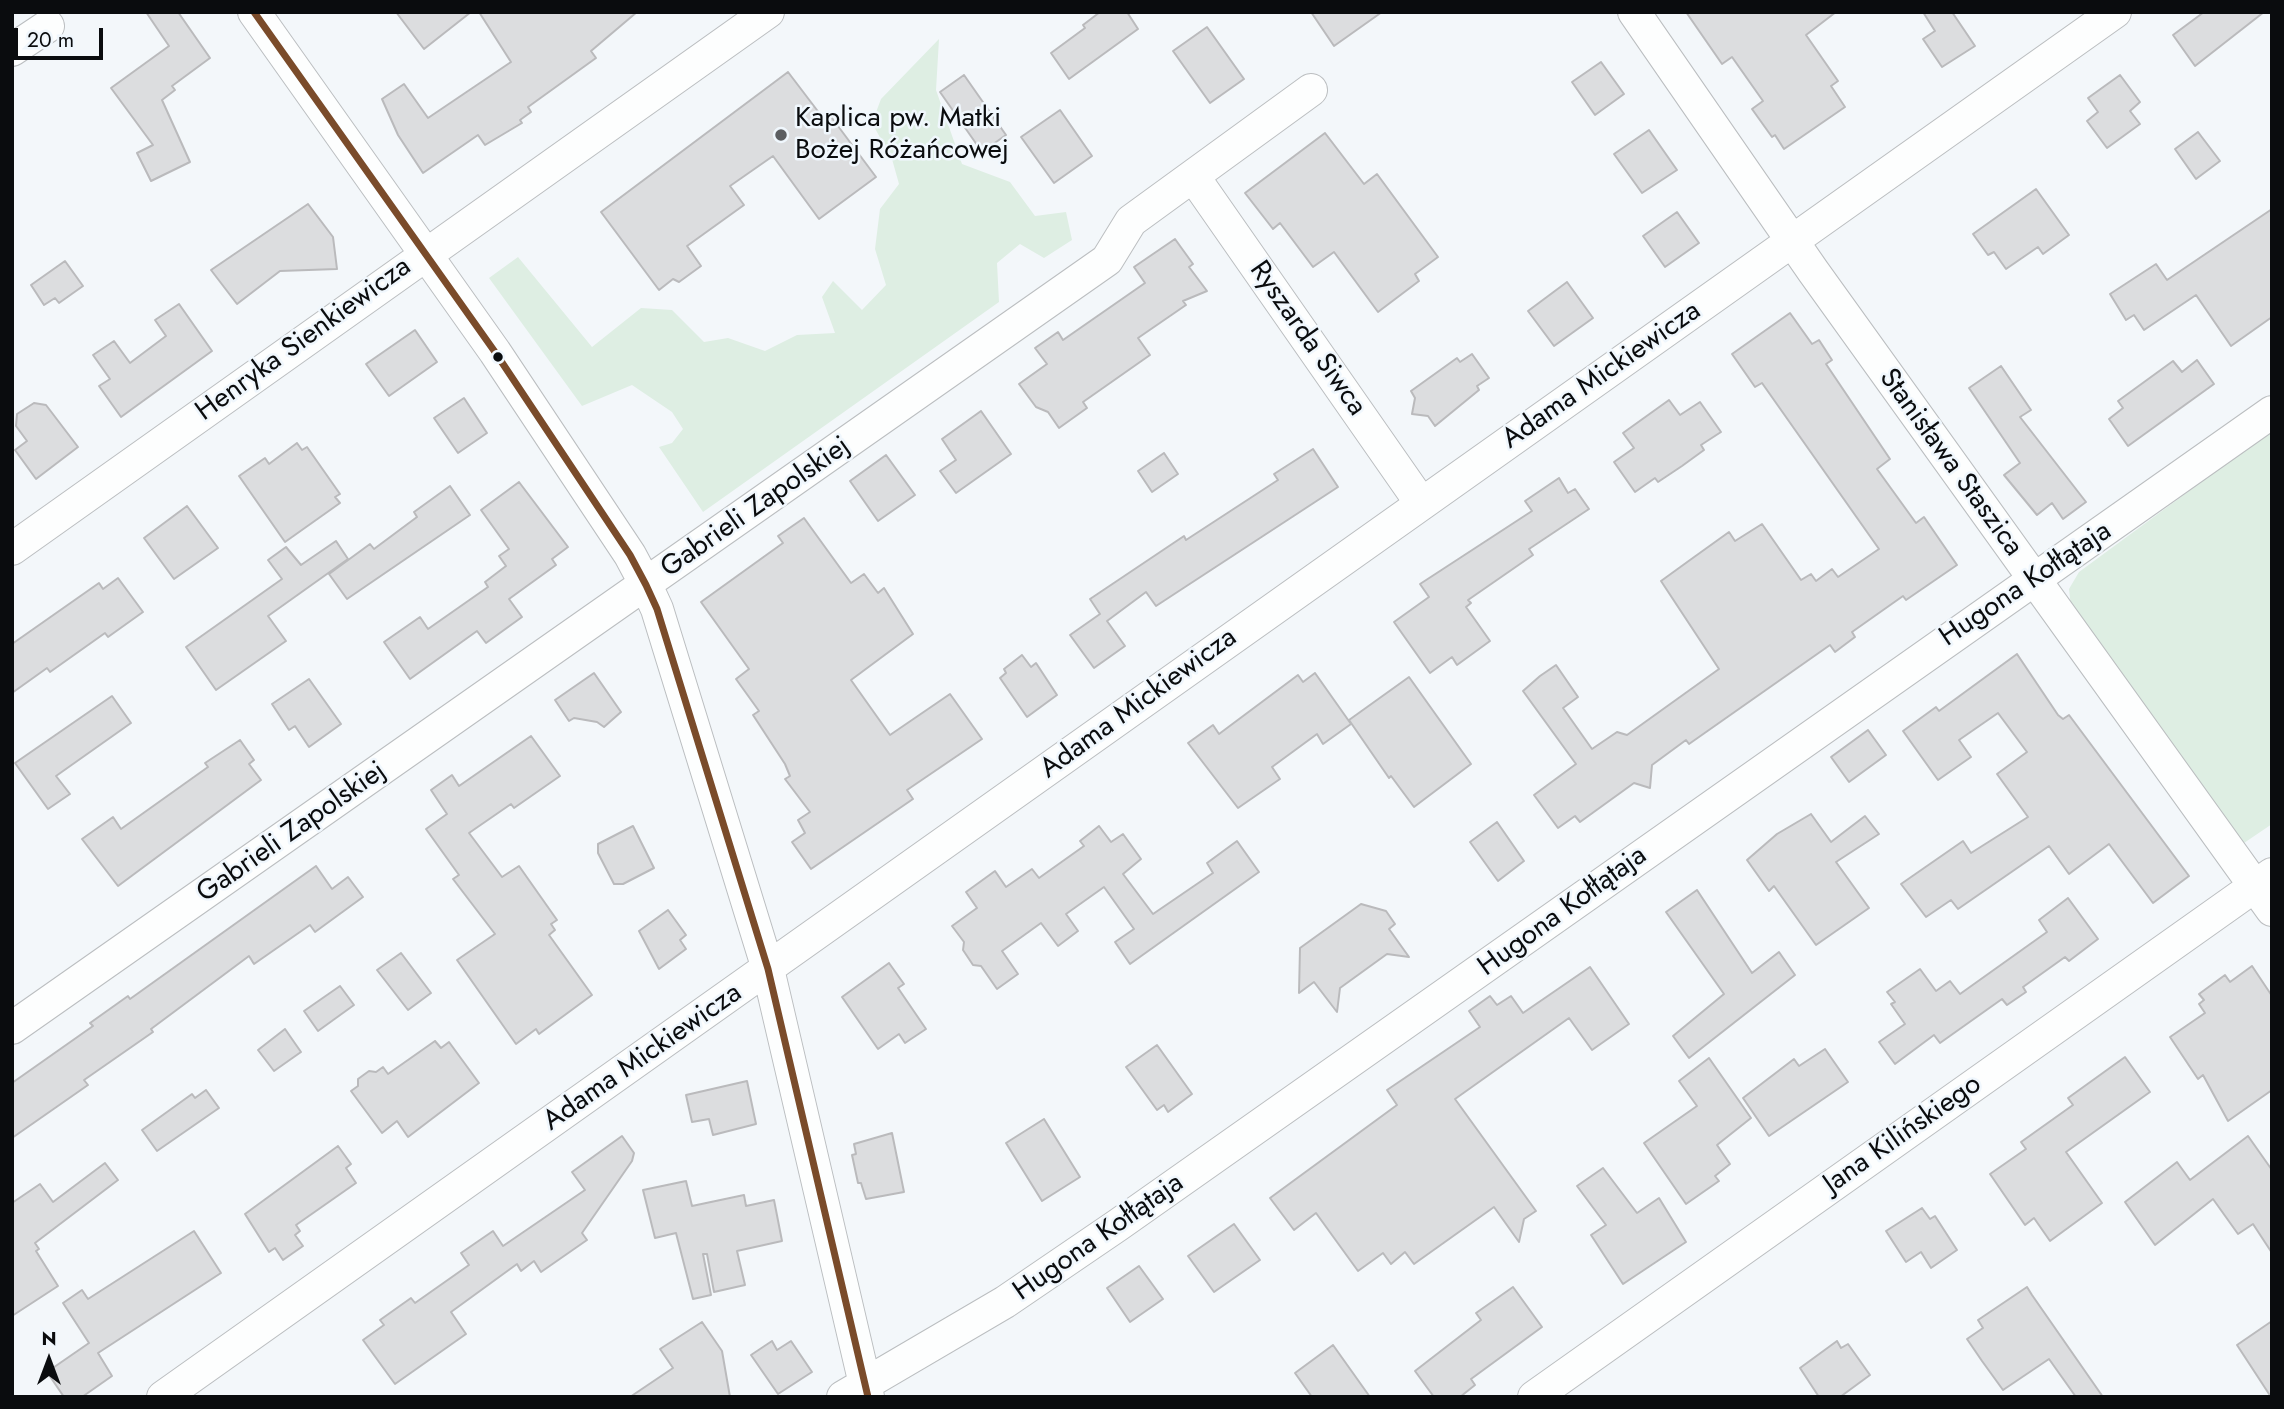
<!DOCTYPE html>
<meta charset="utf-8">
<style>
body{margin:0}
#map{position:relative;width:2284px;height:1409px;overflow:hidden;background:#f3f7fa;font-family:Jost,sans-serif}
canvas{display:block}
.frame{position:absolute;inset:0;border:14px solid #0a0c0e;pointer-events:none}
.north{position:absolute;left:14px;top:1325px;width:70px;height:70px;-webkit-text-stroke:5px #f0f7fd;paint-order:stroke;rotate:0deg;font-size:19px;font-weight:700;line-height:28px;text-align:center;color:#0a0c0e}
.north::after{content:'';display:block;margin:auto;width:24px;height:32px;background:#0a0c0e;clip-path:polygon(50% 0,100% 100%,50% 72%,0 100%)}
.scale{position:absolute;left:14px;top:28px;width:89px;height:32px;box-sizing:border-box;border:4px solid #0a0c0e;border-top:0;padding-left:9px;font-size:21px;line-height:24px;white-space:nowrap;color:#0a0c0e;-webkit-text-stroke:5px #f0f7fd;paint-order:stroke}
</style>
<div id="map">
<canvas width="2284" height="1409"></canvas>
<div class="frame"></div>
<div class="north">N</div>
<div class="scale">20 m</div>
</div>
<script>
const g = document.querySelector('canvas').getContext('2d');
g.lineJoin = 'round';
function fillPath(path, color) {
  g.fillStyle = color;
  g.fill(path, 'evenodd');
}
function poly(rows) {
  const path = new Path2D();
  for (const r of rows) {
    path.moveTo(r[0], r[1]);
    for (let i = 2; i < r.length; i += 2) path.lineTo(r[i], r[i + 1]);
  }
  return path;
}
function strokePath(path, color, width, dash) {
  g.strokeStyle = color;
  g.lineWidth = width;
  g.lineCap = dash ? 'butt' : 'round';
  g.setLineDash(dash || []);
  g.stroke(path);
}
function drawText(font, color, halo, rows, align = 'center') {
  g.font = font + ' Jost,sans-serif';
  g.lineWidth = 5;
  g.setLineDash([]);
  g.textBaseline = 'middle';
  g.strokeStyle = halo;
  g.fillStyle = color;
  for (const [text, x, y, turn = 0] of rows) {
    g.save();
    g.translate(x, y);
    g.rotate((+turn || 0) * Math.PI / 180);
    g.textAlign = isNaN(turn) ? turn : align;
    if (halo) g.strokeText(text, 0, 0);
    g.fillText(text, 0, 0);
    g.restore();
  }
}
fillPath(poly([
 [939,39,936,90,962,164,1010,182,1035,216,1066,212,1072,240,1044,258,1020,244,997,263,999,302,703,512,659,447,672,443,683,429,672,412,632,385,582,406,489,278,518,257,592,347,641,308,672,310,704,342,728,338,765,351,797,335,835,333,822,297,833,281,862,310,886,285,875,249,880,209,899,184,892,159,872,123,881,99],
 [2272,430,2272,824,2244,843,2071,607,2069,589,2079,572]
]), '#deeee3');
const building = poly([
 [146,12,178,12,210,58,172,86,175,90,162,100,190,162,151,181,137,153,153,145,111,88,169,46,146,12],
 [396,12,471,12,424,49,396,12],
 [479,12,637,12,591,51,596,58,528,107,531,112,520,120,522,123,485,145,478,135,423,173,398,135,382,99,404,84,428,118,511,62,479,12],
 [1100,12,1127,12,1138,29,1069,79,1051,53,1085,28,1083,25,1100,12],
 [1311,12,1382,12,1334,46,1311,12],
 [1686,12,1836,12,1806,35,1838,81,1831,86,1845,107,1784,149,1775,135,1772,137,1752,109,1763,101,1732,57,1722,64,1686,12],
 [1923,12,1952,12,1975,46,1942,67,1923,39,1935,31,1923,12],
 [2204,12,2264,12,2195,66,2173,35,2204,12],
 [1207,27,1244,79,1210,103,1173,51,1207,27],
 [1601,62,1624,94,1595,115,1572,82,1601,62],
 [788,72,823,118,829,114,876,177,819,219,773,156,730,186,744,205,687,246,701,266,679,282,673,279,659,290,601,212,788,72],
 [964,75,1006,135,982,152,940,92,964,75],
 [2120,75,2140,102,2130,111,2140,124,2107,148,2087,121,2098,112,2088,98,2120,75],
 [1060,110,1092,156,1054,183,1021,137,1060,110],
 [1649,130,1677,170,1642,193,1614,154,1649,130],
 [2198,132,2220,161,2196,179,2175,149,2198,132],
 [1325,133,1364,184,1377,174,1438,257,1415,274,1419,281,1378,312,1334,252,1313,267,1280,223,1273,229,1245,193,1325,133],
 [2036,189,2069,235,2043,254,2038,247,2006,269,1994,252,1988,255,1973,234,2036,189],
 [308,204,333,237,337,269,280,271,237,304,211,270,308,204],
 [2272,209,2272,317,2231,346,2196,295,2144,330,2134,315,2126,320,2110,294,2156,264,2167,280,2272,209],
 [1677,212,1699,243,1665,267,1643,236,1677,212],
 [1175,239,1193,264,1189,267,1207,291,1183,301,1186,305,1138,338,1150,355,1083,402,1087,408,1059,428,1048,412,1036,407,1019,384,1047,364,1035,348,1058,332,1063,340,1145,283,1134,267,1175,239],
 [65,261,83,286,59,303,55,298,44,305,31,285,65,261],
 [1567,282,1593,318,1554,346,1528,311,1567,282],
 [179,304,212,351,121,417,99,386,110,379,93,355,114,341,130,363,166,336,155,320,179,304],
 [1790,313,1812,344,1819,340,1832,360,1826,364,1890,459,1877,469,1916,523,1924,517,1957,565,1906,600,1903,596,1852,632,1855,637,1835,652,1830,645,1689,744,1686,740,1652,765,1650,788,1634,783,1580,822,1575,816,1558,828,1534,795,1576,764,1523,691,1540,676,1556,665,1578,697,1563,708,1592,749,1617,732,1627,735,1719,669,1661,581,1690,560,1729,532,1735,541,1762,524,1801,580,1811,574,1816,581,1832,569,1838,577,1879,549,1762,383,1755,387,1732,354,1790,313],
 [415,330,437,362,389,396,366,364,415,330],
 [1472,354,1489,378,1477,386,1479,390,1435,426,1428,416,1412,414,1415,398,1411,391,1457,358,1460,362,1472,354],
 [2197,360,2214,384,2128,446,2109,419,2123,408,2118,401,2173,361,2182,372,2197,360],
 [2001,366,2031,410,2020,417,2086,502,2063,519,2052,503,2037,515,2004,475,2020,463,1969,388,2001,366],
 [464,398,487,433,458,453,434,418,464,398],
 [1669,400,1680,415,1700,402,1721,432,1701,445,1704,450,1682,466,1658,482,1655,478,1635,492,1614,462,1634,448,1623,433,1669,400],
 [34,403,46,405,78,447,36,479,15,450,27,441,16,426,17,414,34,403],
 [981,411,1011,454,956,493,940,471,956,460,942,439,981,411],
 [297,443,302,450,307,447,340,494,335,497,340,503,285,542,239,476,265,458,269,464,297,443],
 [1313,449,1338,487,1156,606,1146,592,1107,621,1125,646,1094,668,1070,635,1100,614,1090,599,1184,536,1186,540,1278,480,1274,474,1313,449],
 [1164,453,1178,474,1152,492,1138,471,1164,453],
 [886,455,915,495,878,521,850,481,886,455],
 [1559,478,1568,493,1575,489,1589,509,1529,549,1533,555,1468,600,1471,603,1466,607,1490,641,1457,665,1452,657,1430,673,1394,622,1429,597,1420,584,1532,511,1525,501,1559,478],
 [519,482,568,547,552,559,556,565,509,599,522,617,486,643,477,631,410,679,384,642,420,617,428,629,488,587,485,582,506,566,499,556,509,549,481,510,519,482],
 [450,486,470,515,347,599,329,574,370,544,374,549,417,517,414,512,450,486],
 [187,506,218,548,174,579,144,538,187,506],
 [804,518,851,583,864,574,878,593,884,588,913,634,851,680,890,735,950,694,982,739,907,790,913,799,811,869,792,842,805,833,798,820,810,812,785,779,790,776,785,764,753,715,759,711,736,679,749,669,701,602,783,543,778,536,804,518],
 [336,541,348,559,268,616,286,641,216,690,186,647,282,579,268,560,286,547,301,565,336,541],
 [118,578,143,612,108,637,105,633,50,672,47,668,12,693,12,644,99,583,103,589,118,578],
 [2017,654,2058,715,2063,719,2069,715,2189,876,2153,903,2109,844,2069,874,2049,846,1958,909,1951,900,1926,917,1901,884,1963,841,1971,853,2028,817,1997,774,2027,752,1998,713,1959,740,1971,757,1938,780,1903,731,1936,707,1939,711,2017,654],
 [1022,655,1031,667,1036,663,1057,695,1027,717,1000,678,1006,673,1004,669,1022,655],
 [594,673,621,712,604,727,597,722,574,718,569,721,555,700,594,673],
 [1315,673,1351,724,1323,744,1317,734,1272,767,1280,779,1238,808,1188,743,1213,725,1219,734,1298,675,1303,682,1315,673],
 [1409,677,1471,764,1414,807,1391,776,1389,778,1349,720,1409,677],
 [309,679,341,724,309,747,295,726,289,730,272,704,309,679],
 [112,696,131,723,56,776,70,794,48,809,15,763,112,696],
 [1868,730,1886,755,1849,782,1831,757,1868,730],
 [531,736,560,776,514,808,511,804,469,833,502,877,519,866,557,920,551,924,555,930,549,935,592,995,539,1034,536,1029,516,1044,457,960,495,934,453,879,459,875,426,829,447,814,431,790,452,775,459,786,531,736],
 [240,740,254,760,249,764,261,780,118,886,82,839,113,817,121,829,208,767,205,763,240,740],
 [1811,814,1831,842,1865,816,1879,834,1836,862,1869,908,1816,945,1774,886,1769,891,1747,860,1777,834,1811,814],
 [1497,822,1524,861,1498,881,1470,842,1497,822],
 [633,826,654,868,623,884,614,884,598,853,598,844,633,826],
 [1099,826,1111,842,1123,834,1141,859,1123,874,1153,914,1213,873,1207,863,1237,841,1259,872,1130,964,1115,942,1134,929,1104,887,1066,914,1078,931,1058,946,1041,923,1002,951,1018,974,997,989,981,966,973,965,963,950,964,942,952,926,977,908,966,892,995,871,1006,887,1032,869,1039,878,1084,846,1080,841,1099,826],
 [316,866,332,889,348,877,363,897,315,932,310,925,254,964,249,956,151,1029,153,1032,84,1080,88,1085,12,1138,12,1083,93,1026,90,1023,128,996,130,999,316,866],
 [1697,890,1752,973,1779,952,1795,975,1689,1058,1673,1036,1724,994,1666,912,1697,890],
 [2068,898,2098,939,2069,961,2065,957,2023,987,2026,992,2007,1005,2002,999,1940,1043,1934,1035,1895,1064,1879,1042,1905,1024,1891,1004,1895,1002,1887,992,1920,969,1936,991,1950,981,1960,994,2047,932,2039,920,2068,898],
 [1361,904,1386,911,1395,924,1389,929,1409,957,1387,954,1340,988,1337,1012,1314,982,1299,993,1300,948,1361,904],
 [668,910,686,935,680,940,686,949,659,969,639,931,668,910],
 [401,953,431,993,408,1010,377,970,401,953],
 [889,963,904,984,898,988,926,1029,905,1043,899,1034,878,1049,842,997,889,963],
 [2252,966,2272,996,2272,1090,2228,1121,2203,1075,2198,1079,2170,1037,2205,1013,2199,1004,2204,1000,2199,994,2225,975,2230,982,2252,966],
 [1590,967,1629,1024,1592,1050,1569,1018,1455,1099,1536,1211,1524,1219,1519,1242,1494,1207,1414,1264,1405,1252,1391,1264,1383,1253,1358,1271,1316,1213,1294,1230,1270,1198,1397,1105,1387,1090,1480,1027,1469,1011,1490,996,1497,1005,1511,996,1523,1013,1590,967],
 [340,986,354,1005,318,1031,304,1011,340,986],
 [285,1029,301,1052,274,1071,258,1050,285,1029],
 [435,1041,441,1048,449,1042,479,1083,408,1137,397,1121,382,1133,351,1091,358,1086,358,1079,369,1071,376,1072,383,1067,388,1074,435,1041],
 [1157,1045,1192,1094,1168,1112,1164,1105,1157,1110,1126,1067,1157,1045],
 [1825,1049,1848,1082,1769,1136,1743,1098,1794,1059,1799,1066,1825,1049],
 [2125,1057,2150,1092,2066,1152,2102,1203,2050,1241,2034,1218,2025,1225,1990,1174,2026,1149,2021,1142,2073,1105,2068,1098,2125,1057],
 [1709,1058,1751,1118,1717,1145,1730,1164,1715,1176,1719,1181,1686,1204,1644,1143,1697,1106,1679,1081,1709,1058],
 [747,1081,756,1124,713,1135,709,1119,692,1122,686,1095,747,1081],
 [206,1090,219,1108,157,1151,142,1130,192,1094,195,1098,206,1090],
 [1044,1119,1080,1177,1042,1201,1006,1143,1044,1119],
 [892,1133,904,1192,866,1199,861,1183,858,1183,852,1155,856,1154,854,1144,892,1133],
 [622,1136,634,1153,632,1161,582,1233,587,1240,541,1272,534,1261,521,1271,517,1264,451,1312,466,1334,395,1384,363,1340,384,1325,380,1320,411,1298,415,1303,469,1265,461,1253,493,1231,503,1246,585,1190,572,1172,622,1136],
 [2248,1136,2272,1170,2272,1253,2253,1224,2238,1234,2213,1199,2155,1245,2125,1202,2177,1162,2190,1180,2248,1136],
 [338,1146,351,1164,346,1168,356,1183,296,1225,300,1231,295,1235,303,1246,283,1260,275,1248,269,1252,245,1214,338,1146],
 [105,1163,118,1180,35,1243,39,1249,36,1251,58,1286,12,1316,12,1203,40,1184,53,1202,105,1163],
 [1603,1168,1637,1213,1659,1198,1686,1242,1623,1284,1591,1235,1606,1225,1577,1186,1603,1168],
 [686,1181,692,1206,744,1195,746,1206,774,1200,782,1241,737,1251,745,1285,714,1292,707,1254,703,1254,711,1295,693,1299,676,1233,655,1238,643,1190,686,1181],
 [1922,1208,1930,1219,1935,1216,1957,1250,1931,1268,1921,1252,1906,1262,1886,1231,1922,1208],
 [1234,1224,1260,1260,1214,1292,1188,1256,1234,1224],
 [194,1231,221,1273,98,1353,112,1376,82,1397,64,1397,47,1372,89,1343,63,1303,82,1290,88,1299,194,1231],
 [1139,1266,1163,1299,1130,1322,1107,1288,1139,1266],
 [1513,1287,1542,1327,1471,1379,1475,1385,1460,1397,1434,1397,1415,1371,1481,1320,1476,1313,1513,1287],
 [2027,1287,2032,1295,2103,1397,2076,1397,2049,1359,2003,1390,1982,1361,1967,1339,1983,1328,1978,1320,2027,1287],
 [2272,1321,2272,1397,2271,1397,2237,1345,2272,1321],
 [702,1322,722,1351,730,1397,630,1397,673,1368,660,1349,702,1322],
 [772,1341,777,1350,791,1341,812,1372,778,1394,751,1355,772,1341],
 [1837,1341,1841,1348,1848,1344,1870,1375,1840,1397,1819,1397,1800,1368,1837,1341],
 [1333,1345,1370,1397,1312,1397,1295,1373,1333,1345]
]);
fillPath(building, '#dcdddf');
strokePath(building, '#bababc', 2);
const minor = poly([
 [254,12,495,352,630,555,646,585,657,609,768,969,868,1397],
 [1634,12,1813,271,2272,910],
 [12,50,48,26],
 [1193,176,1421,503],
 [12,549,768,12],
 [12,1028,1107,260,1131,221,1311,90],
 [163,1397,2115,12],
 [843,1397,1005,1302,1118,1225,2272,412],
 [1534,1397,2272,874]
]);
strokePath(minor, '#bbbec0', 34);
strokePath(minor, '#fdfefe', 32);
strokePath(poly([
 [254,12,495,352,630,555,646,585,657,609,768,969,868,1397]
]), '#7a4b2a', 7);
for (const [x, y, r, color] of [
 [781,135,7,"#5c5e61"],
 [498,357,6,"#0a0c0e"]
]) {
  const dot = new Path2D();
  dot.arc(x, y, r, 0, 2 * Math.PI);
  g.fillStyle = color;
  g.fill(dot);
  strokePath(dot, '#f0f7fd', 2.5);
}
drawText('28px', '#0a0c0e', '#f0f7fd', [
 ["Kaplica pw. Matki",795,119],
 ["Bożej Różańcowej",795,151]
], 'left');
drawText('28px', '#0a0c0e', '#f0f7fd', [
 ["Ryszarda Siwca",1307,339,55],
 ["Henryka Sienkiewicza",304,340,-36],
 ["Adama Mickiewicza",1602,376,-35],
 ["Stanisława Staszica",1950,463,54],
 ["Gabrieli Zapolskiej",756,508,-35],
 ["Hugona Kołłątaja",2026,585,-34],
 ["Adama Mickiewicza",1139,704,-36],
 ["Gabrieli Zapolskiej",292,833,-35],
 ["Hugona Kołłątaja",1563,912,-36],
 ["Adama Mickiewicza",643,1058,-35],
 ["Jana Kilińskiego",1903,1135,-35],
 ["Hugona Kołłątaja",1099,1238,-35]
]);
</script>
